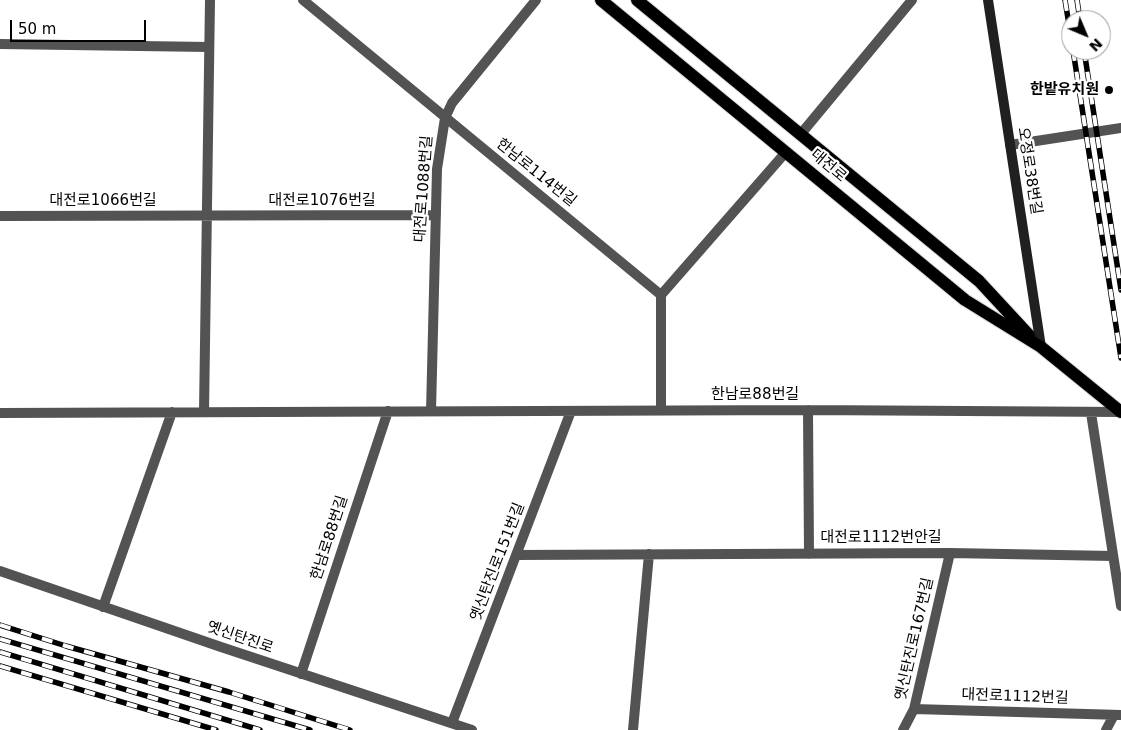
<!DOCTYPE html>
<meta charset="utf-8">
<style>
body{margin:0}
#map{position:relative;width:1121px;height:730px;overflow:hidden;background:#fff;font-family:"DejaVu Sans",sans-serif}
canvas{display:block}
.north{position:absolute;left:1061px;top:10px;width:50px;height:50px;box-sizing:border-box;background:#fff;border:1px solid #999;border-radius:50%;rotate:135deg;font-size:14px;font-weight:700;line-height:20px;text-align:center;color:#000}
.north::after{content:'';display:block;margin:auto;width:18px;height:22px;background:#000;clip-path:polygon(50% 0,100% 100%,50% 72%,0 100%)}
.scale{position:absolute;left:10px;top:20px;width:136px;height:22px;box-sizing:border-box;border:2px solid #000;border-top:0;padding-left:6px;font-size:15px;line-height:18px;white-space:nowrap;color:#000;-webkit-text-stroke:4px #fff;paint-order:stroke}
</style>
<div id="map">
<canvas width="1121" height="730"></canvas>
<div class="north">N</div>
<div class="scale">50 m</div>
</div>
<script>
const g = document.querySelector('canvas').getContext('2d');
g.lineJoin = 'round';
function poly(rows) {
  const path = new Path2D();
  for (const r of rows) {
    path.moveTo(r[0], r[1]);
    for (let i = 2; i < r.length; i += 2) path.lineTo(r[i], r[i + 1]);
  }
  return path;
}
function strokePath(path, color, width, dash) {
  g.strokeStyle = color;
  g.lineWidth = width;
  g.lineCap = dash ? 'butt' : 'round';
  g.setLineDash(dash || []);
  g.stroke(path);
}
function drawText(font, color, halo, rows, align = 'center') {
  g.font = font + ' "DejaVu Sans","Noto Sans KR",sans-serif';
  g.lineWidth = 4.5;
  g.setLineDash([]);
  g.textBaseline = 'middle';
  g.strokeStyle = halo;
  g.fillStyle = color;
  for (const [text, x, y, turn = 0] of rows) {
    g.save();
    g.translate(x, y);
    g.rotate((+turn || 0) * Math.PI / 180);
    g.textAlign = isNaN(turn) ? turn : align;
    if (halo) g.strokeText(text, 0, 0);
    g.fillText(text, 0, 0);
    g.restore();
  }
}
const primary = poly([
 [601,0,965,300,1041,347,1121,412],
 [637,0,979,281,1029,335]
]);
strokePath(primary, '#dbdbdb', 14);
strokePath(poly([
 [303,0,661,295,661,410],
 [0,44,209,47],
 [800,135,912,0],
 [1010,145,1121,128],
 [0,216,436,215],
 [661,295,786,152],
 [808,410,809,554],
 [431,411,437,169,445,118,452,103,536,0],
 [204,412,210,0],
 [0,413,808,410,1121,412],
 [1091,413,1121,606],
 [516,555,950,553,1113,556],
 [0,571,221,647,472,730],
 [103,607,172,412],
 [301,674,388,411],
 [914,709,1121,715],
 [452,723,571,411],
 [633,730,649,554],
 [903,730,914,709,950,553],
 [1106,730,1114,715]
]), '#535353', 10);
strokePath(poly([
 [988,0,1041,347]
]), '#202020', 10);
strokePath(primary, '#000', 12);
const rail = poly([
 [1065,0,1071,37],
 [1077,0,1080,20],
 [1073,50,1121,358],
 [1084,50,1121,290],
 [0,625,66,646,229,692,350,730],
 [0,639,310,730],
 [0,652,260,730],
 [0,666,216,730]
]);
strokePath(rail, '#000', 5.5);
strokePath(rail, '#fff', 4, [11]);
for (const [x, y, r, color] of [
 [1109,90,5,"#000"]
]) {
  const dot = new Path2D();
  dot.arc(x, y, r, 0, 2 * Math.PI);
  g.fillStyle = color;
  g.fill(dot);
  strokePath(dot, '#fff', 2);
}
drawText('bold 15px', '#000', '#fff', [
 ["한밭유치원",1099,90]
], 'right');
drawText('15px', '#000', '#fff', [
 ["대전로",828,166,40],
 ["오정로38번길",1029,171,81],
 ["한남로114번길",536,173,39],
 ["대전로1088번길",424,189,-86],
 ["대전로1066번길",103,201],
 ["대전로1076번길",322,201],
 ["한남로88번길",755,395],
 ["한남로88번길",330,538,-72],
 ["대전로1112번안길",881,538],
 ["옛신탄진로151번길",498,562,-69],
 ["옛신탄진로",240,638,19],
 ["옛신탄진로167번길",915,639,-77],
 ["대전로1112번길",1015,697,2]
]);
</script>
